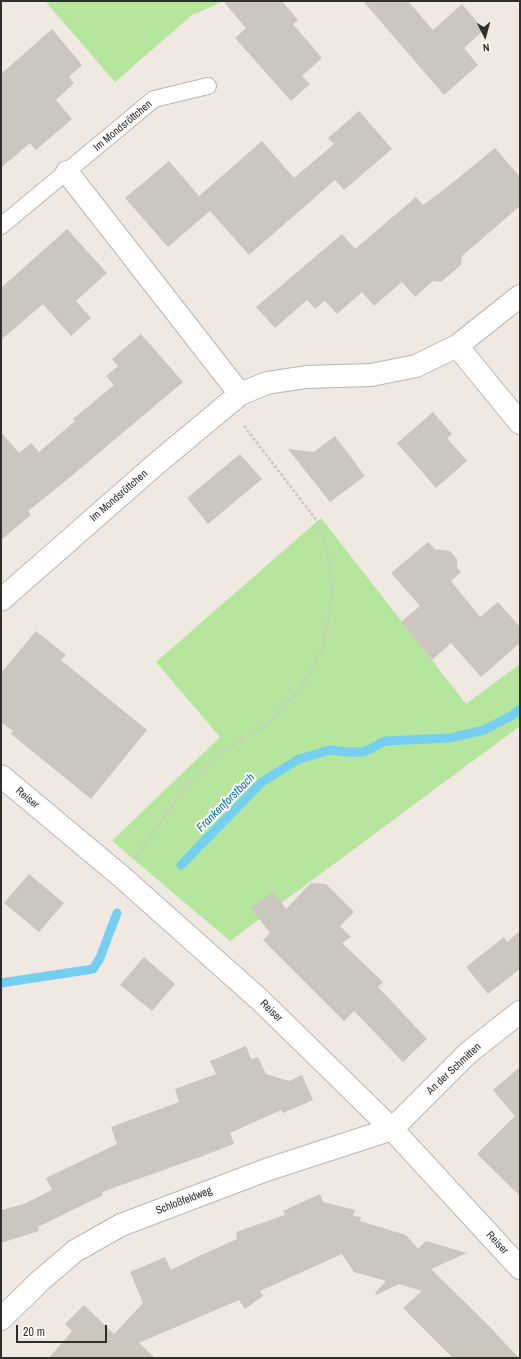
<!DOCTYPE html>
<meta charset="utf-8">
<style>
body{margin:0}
#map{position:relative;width:521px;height:1359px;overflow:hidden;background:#efe9e1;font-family:"Archivo Narrow",sans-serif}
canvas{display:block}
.frame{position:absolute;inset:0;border:2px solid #2e2e2e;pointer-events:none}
.north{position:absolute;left:465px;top:16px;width:40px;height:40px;-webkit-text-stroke:3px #fff;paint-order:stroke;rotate:174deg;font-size:11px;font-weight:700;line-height:16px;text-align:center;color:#2e2e2e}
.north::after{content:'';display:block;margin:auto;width:14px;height:18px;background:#2e2e2e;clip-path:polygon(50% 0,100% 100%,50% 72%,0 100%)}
.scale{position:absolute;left:16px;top:1325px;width:91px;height:18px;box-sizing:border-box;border:2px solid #2e2e2e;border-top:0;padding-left:5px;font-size:12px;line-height:14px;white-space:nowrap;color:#2e2e2e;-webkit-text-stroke:3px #fff;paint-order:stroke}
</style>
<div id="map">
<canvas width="521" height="1359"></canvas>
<div class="frame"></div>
<div class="north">N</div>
<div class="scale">20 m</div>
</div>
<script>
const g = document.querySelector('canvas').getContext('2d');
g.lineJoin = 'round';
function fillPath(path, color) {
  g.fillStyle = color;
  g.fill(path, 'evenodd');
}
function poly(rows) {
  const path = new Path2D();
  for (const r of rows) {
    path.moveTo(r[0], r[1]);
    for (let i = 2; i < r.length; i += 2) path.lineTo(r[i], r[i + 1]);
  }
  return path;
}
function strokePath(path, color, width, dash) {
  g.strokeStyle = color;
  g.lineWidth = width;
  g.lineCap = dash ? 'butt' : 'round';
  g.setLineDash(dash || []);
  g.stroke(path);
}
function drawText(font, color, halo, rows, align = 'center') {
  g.font = font + ' "Archivo Narrow",sans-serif';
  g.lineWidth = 4;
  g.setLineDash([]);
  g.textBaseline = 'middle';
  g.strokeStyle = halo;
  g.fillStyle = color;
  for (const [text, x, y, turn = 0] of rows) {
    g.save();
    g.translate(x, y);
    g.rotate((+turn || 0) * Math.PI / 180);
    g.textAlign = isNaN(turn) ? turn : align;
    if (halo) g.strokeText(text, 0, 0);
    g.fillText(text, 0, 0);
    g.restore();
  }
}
fillPath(poly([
 [45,1,224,1,192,15,115,82],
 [321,518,466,704,520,664,520,726,230,941,112,841,220,737,156,662]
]), '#b6e59e');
strokePath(poly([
 [181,865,262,782,299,759,330,750,346,752,364,752,385,741,450,738,484,730,513,715,520,709],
 [1,983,93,969,100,958,117,913]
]), '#75cff0', 9);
fillPath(poly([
 [223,1,282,1,298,20,293,24,322,58,302,76,310,84,291,101,235,38,246,28],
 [363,1,408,1,433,30,462,4,484,30,464,48,478,65,444,95],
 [52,29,82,65,69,77,74,83,56,100,72,119,36,150,30,143,1,168,1,74],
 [359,111,392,149,344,190,335,180,249,255,210,211,168,247,125,198,169,161,199,196,262,141,294,178,334,144,328,138],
 [495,148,520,177,520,206,462,256,461,265,441,282,433,281,415,297,402,282,374,306,362,292,337,314,325,301,315,309,307,300,275,328,256,307,342,234,355,249,416,197,423,205,446,188],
 [67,229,107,273,76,301,91,318,71,336,43,304,1,340,1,288],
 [141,334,183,382,68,479,28,511,31,515,1,540,1,432,19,453,31,443,39,452,75,421,73,419,114,385,106,376,118,366,112,359],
 [433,412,452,434,447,438,467,461,436,488,397,443],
 [335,436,365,476,330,502,288,449,314,452],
 [240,454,262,479,208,524,187,498],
 [428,542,435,549,450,551,457,559,457,567,461,572,451,581,480,617,498,602,520,627,520,643,481,677,451,643,432,660,401,622,420,606,391,573],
 [36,631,66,655,61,660,147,730,91,799,11,734,13,731,1,722,1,673],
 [29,874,64,903,39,932,4,903],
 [311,883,326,884,354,912,340,926,351,937,342,943,383,982,378,987,427,1039,403,1062,354,1011,344,1021,263,940,270,933,251,908,273,892,286,909],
 [520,931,520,969,488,994,466,967,504,937,507,942],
 [144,957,175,984,152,1011,120,985],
 [246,1046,251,1059,258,1057,266,1074,289,1081,302,1075,313,1100,283,1113,281,1110,230,1133,234,1144,200,1157,102,1192,103,1195,38,1227,39,1231,1,1243,1,1210,24,1204,52,1190,46,1178,117,1144,111,1127,179,1102,175,1089,216,1074,210,1061],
 [520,1067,520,1196,477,1154,515,1116,493,1090],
 [320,1194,323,1202,355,1210,353,1216,361,1217,360,1221,406,1235,418,1249,426,1241,467,1253,431,1269,488,1325,519,1358,453,1358,403,1308,422,1291,399,1284,376,1295,375,1293,386,1281,354,1272,342,1254,260,1291,263,1296,245,1309,239,1300,139,1343,155,1358,49,1358,72,1331,65,1324,84,1305,114,1334,143,1303,130,1272,165,1257,171,1270,197,1257,237,1239,236,1232,285,1215,283,1211]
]), '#cbc7bf');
const service = poly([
 [1,226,154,99,208,86]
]);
const minor = poly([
 [67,172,240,394],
 [457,346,520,423],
 [1,600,156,464,240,394,267,383,306,377,371,375,416,366,457,346,520,296],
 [1,776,122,877,260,1000,392,1129,520,1268],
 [1,1319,40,1281,75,1251,121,1225,266,1170,392,1129,468,1053,520,1012]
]);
strokePath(service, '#b4b7c1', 18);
strokePath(minor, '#b4b7c1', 24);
strokePath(poly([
 [137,856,185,787,220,753,269,723,301,688,323,649,332,595,329,558,317,521,244,426]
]), '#c9c9c9', 2.5, [3, 2]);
strokePath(service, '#fff', 16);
strokePath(minor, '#fff', 22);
drawText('11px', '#2e2e2e', '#fff', [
 ["Im Mondsröttchen",123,126,-40],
 ["Im Mondsröttchen",119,496,-41],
 ["Reiser",27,798,40],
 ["Reiser",271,1011,44],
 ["An der Schmitten",454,1069,-43],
 ["Schloßfeldweg",184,1201,-21],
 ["Reiser",497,1243,47]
]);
drawText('italic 12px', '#0d6fa3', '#fff', [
 ["Frankenforstbach",226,803,-45]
]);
</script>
